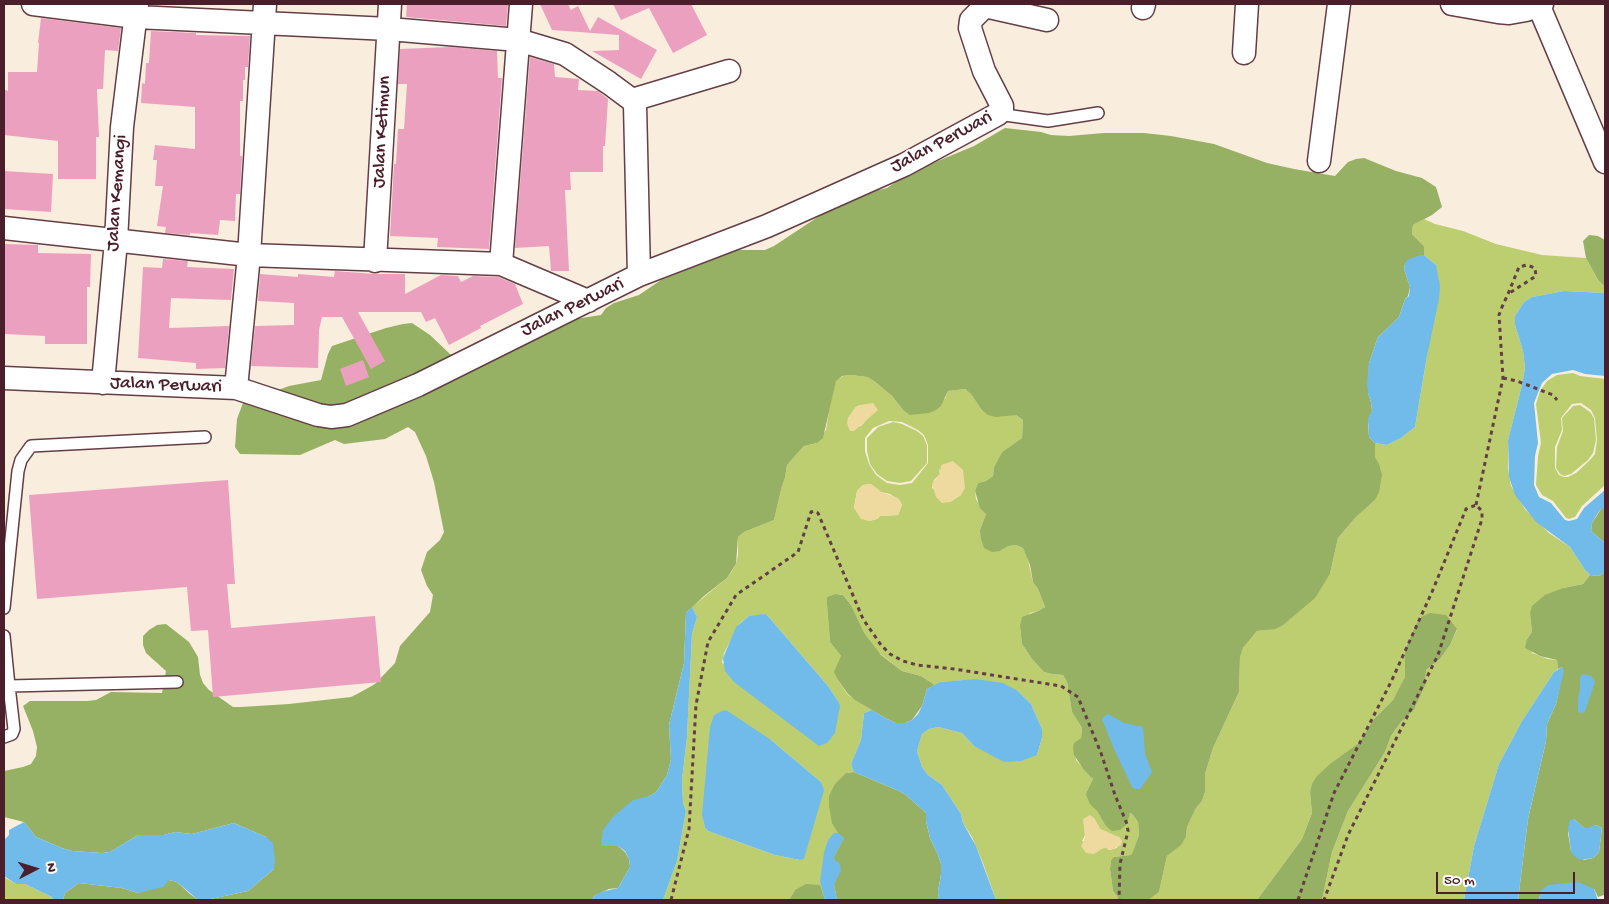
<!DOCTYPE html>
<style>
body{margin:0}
#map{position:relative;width:1609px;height:904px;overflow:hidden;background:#f9eddd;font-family:"Gochi Hand",sans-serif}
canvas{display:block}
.frame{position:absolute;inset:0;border:5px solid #4a1f2b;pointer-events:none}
.north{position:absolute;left:10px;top:844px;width:50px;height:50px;-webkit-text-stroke:4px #fff;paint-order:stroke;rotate:85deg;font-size:14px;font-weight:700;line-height:20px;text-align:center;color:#4a1f2b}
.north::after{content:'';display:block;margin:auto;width:18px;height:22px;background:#4a1f2b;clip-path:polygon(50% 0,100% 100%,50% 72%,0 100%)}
.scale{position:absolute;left:1436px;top:872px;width:139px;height:22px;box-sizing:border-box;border:2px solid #4a1f2b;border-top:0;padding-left:6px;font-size:15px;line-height:18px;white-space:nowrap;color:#4a1f2b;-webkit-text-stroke:4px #fff;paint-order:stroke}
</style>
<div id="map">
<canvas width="1609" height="904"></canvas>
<div class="frame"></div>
<div class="north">N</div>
<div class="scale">50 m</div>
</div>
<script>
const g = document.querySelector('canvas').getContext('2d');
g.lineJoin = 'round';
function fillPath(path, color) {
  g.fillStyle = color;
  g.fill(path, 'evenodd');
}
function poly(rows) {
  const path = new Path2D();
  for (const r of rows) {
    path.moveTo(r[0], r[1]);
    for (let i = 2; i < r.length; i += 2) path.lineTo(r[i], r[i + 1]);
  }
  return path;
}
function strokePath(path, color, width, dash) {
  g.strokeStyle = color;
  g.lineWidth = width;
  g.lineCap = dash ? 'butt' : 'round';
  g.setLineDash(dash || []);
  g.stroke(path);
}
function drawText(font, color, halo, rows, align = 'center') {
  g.font = font + ' "Gochi Hand",sans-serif';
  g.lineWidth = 4;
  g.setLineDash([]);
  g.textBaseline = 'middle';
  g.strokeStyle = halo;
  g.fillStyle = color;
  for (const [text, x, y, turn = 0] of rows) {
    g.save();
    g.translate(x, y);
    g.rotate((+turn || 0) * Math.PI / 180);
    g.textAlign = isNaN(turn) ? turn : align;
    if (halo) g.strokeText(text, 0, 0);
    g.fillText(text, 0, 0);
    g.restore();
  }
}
fillPath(poly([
 [1424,219,1435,224,1463,231,1496,244,1542,255,1586,258,1598,280,1605,287,1605,293,1564,291,1532,297,1524,302,1515,316,1515,325,1523,351,1525,368,1522,385,1508,440,1508,468,1511,486,1525,509,1549,533,1570,547,1585,570,1590,575,1583,584,1563,588,1530,614,1532,632,1527,639,1532,653,1548,659,1557,660,1558,669,1554,672,1522,721,1499,764,1474,846,1464,900,1322,900,1332,852,1348,811,1385,752,1391,736,1401,722,1414,710,1425,686,1426,670,1440,659,1450,645,1457,630,1421,617,1416,624,1405,648,1405,677,1402,685,1393,700,1373,720,1359,743,1310,793,1312,813,1302,839,1257,900,1148,900,1159,892,1167,856,1180,845,1186,837,1187,827,1196,808,1202,801,1205,792,1205,774,1213,748,1239,692,1240,656,1243,648,1257,631,1265,630,1290,619,1325,581,1330,574,1338,538,1355,518,1375,500,1379,465,1375,457,1375,443,1387,445,1401,438,1415,427,1427,356,1436,265,1424,255,1424,246,1412,234,1413,225],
 [1573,373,1580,376,1605,379,1605,485,1582,506,1575,517,1569,519,1566,518,1553,501,1542,495,1536,485,1538,456,1541,443,1536,404,1540,391,1547,381,1557,375],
 [1581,403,1591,410,1595,418,1597,440,1595,454,1589,461,1576,473,1568,477,1564,477,1559,475,1555,468,1555,447,1562,430,1561,418,1572,404],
 [851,375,867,377,874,381,892,396,903,410,945,399,948,391,965,389,971,394,981,409,1008,415,1016,415,1023,420,1022,438,1002,452,994,467,993,476,986,481,978,483,975,491,976,499,986,514,980,530,1000,551,1007,546,1016,545,1023,548,1027,556,1033,582,1038,589,1045,607,1038,611,1030,613,1020,626,1022,644,1032,659,1044,672,1052,674,1063,675,1067,682,1072,712,1082,728,1081,738,1075,743,1076,760,1093,779,1087,791,1088,799,1097,811,1105,825,1127,824,1129,813,1133,815,1138,822,1139,835,1133,851,1131,855,1115,857,1111,860,1110,869,1113,891,1120,900,996,900,983,863,972,837,963,823,961,814,942,785,928,775,922,767,917,751,922,734,929,729,938,727,962,733,974,746,1037,755,1042,738,1042,729,1031,704,1018,691,966,680,940,682,935,685,921,676,902,671,874,649,863,633,851,605,843,595,839,594,827,597,827,605,830,642,841,656,838,680,848,695,872,710,864,713,861,740,851,764,854,772,846,773,844,838,834,885,837,900,825,900,822,894,795,890,789,900,663,900,677,861,686,811,683,803,682,780,687,737,692,634,697,617,692,607,727,578,732,571,736,564,738,555,738,537,744,532,774,520,782,486,785,478,787,465,804,446,817,443,826,430,830,405,836,380,843,376],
 [860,405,870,416,861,426,848,427,848,418,856,407],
 [889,421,902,422,918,430,924,435,928,445,928,463,912,483,900,485,887,483,876,475,869,464,865,451,865,438,873,428],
 [939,469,961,495,950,502,932,488,934,480,940,474],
 [871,484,881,492,890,494,900,501,902,505,898,515,880,516,877,519,869,521,854,508,857,491,863,485],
 [767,615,828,686,838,701,722,663,724,653,739,624,749,616],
 [771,740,821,782,800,860,775,855,708,831,705,828,703,819],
 [1094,818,1100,829,1120,838,1117,848,1109,850,1106,847,1101,849,1082,841],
 [1580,405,1590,412,1594,418,1596,440,1593,453,1588,460,1571,474,1564,476,1560,474,1556,468,1557,447,1563,431,1562,418,1573,406],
 [893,422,902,424,917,431,923,436,927,445,927,463,911,481,900,483,887,481,877,474,870,464,867,451,867,438,878,427],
 [4,877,16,884,25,884,52,897,53,900,4,900]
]), '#bdce71');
fillPath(poly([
 [1005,128,1041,132,1051,135,1069,136,1104,133,1144,133,1171,136,1214,144,1267,163,1294,169,1335,176,1348,162,1356,159,1364,158,1396,171,1422,178,1436,187,1442,207,1432,215,1413,225,1412,234,1424,246,1424,255,1411,259,1405,264,1404,269,1410,287,1408,296,1405,299,1399,317,1378,337,1369,363,1368,393,1371,402,1372,411,1368,424,1369,437,1375,443,1375,457,1379,464,1382,475,1379,492,1375,500,1355,518,1338,538,1330,574,1315,598,1283,625,1275,629,1257,631,1243,648,1240,657,1239,692,1213,748,1205,774,1205,792,1202,801,1196,808,1187,827,1186,837,1181,845,1167,856,1159,892,1151,898,1148,900,1120,900,1113,891,1110,869,1111,860,1114,857,1131,855,1133,851,1139,835,1138,822,1133,815,1130,813,1127,824,1120,830,1112,831,1105,825,1097,811,1090,804,1086,795,1087,791,1093,779,1084,770,1074,755,1073,747,1074,743,1081,738,1082,728,1072,712,1067,682,1063,675,1052,674,1044,672,1032,659,1022,644,1020,626,1022,617,1038,611,1045,607,1038,589,1033,582,1030,565,1023,548,1016,545,1008,546,1000,551,992,552,984,548,981,539,980,530,986,514,980,508,975,491,978,483,986,481,993,476,994,467,1002,452,1022,438,1023,420,1016,415,996,417,988,415,981,409,971,394,965,389,948,391,941,406,936,410,929,413,910,415,903,410,892,396,874,381,867,377,851,375,842,376,836,381,823,438,817,443,804,446,787,465,785,478,782,486,774,520,744,532,738,537,736,564,727,578,704,596,686,613,684,663,669,725,671,759,667,775,657,791,650,796,642,799,601,846,618,846,625,852,629,859,630,867,618,888,609,889,594,896,592,900,206,900,248,891,274,869,266,837,234,823,192,834,175,832,164,835,138,835,110,852,102,853,72,851,62,848,36,837,24,822,4,817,4,771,23,767,31,764,36,756,37,747,33,731,23,706,30,701,87,701,96,700,111,692,162,693,166,671,146,653,143,645,143,636,149,630,157,625,166,624,189,642,198,657,200,675,203,683,209,690,233,707,241,707,289,704,351,697,359,693,375,684,395,663,400,646,430,612,433,595,427,586,421,570,427,552,440,540,444,532,434,482,426,456,415,432,408,427,385,439,344,444,335,440,300,455,240,454,235,447,237,419,243,403,289,386,321,380,328,354,332,346,386,328,403,324,412,323,430,335,450,354,459,356,509,353,529,335,562,321,601,315,606,308,614,303,639,295,661,280,738,250,765,250,774,246,836,205,861,194,887,188,909,173,974,146],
 [1589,235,1598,236,1605,240,1605,287,1598,280,1586,258,1583,241],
 [1601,509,1605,509,1605,543,1591,531,1592,523],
 [1605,572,1604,895,1598,897,1594,889,1541,891,1539,900,1518,900,1528,819,1546,741,1547,724,1556,704,1563,671,1562,667,1558,669,1557,660,1540,656,1525,648,1527,639,1532,632,1530,614,1532,606,1545,595,1563,588,1583,584,1590,575,1599,576],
 [1574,819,1584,828,1588,829,1596,825,1602,828,1599,852,1593,858,1584,860,1571,851,1568,833],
 [836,594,843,595,851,605,864,633,881,655,902,671,921,676,935,685,927,689,922,706,912,720,905,723,896,723,887,719,855,700,848,694,838,680,834,672,841,656,830,642,827,605,827,597],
 [1430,613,1446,615,1457,629,1450,645,1440,659,1426,670,1425,686,1414,710,1401,722,1391,736,1385,752,1348,811,1332,852,1322,900,1257,900,1302,839,1312,813,1310,793,1312,784,1317,776,1330,764,1359,743,1373,720,1393,700,1405,677,1405,649,1416,624,1421,617],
 [854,772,899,791,906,795,926,813,926,821,930,838,938,855,941,864,941,874,938,892,939,900,837,900,834,885,836,877,834,857,844,838,838,833,832,823,829,806,829,796,835,784,846,773],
 [169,880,177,882,190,894,197,899,205,900,63,900,65,893,79,883,122,888,138,893],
 [806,884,820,885,825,900,789,900,795,890]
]), '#96b163');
fillPath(poly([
 [873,403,878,410,854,431,850,431,847,423,848,418,856,407,860,405],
 [953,461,963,470,965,488,961,495,950,502,942,503,936,497,932,484,940,474,941,465],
 [871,484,881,492,898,498,902,505,898,515,880,516,877,519,869,521,861,519,854,508,857,491,863,485],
 [1090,815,1094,818,1100,829,1120,838,1122,841,1121,845,1113,849,1109,850,1105,847,1094,854,1086,853,1081,846,1085,838,1083,819]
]), '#eeda9e');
fillPath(poly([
 [1420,255,1424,255,1436,265,1440,286,1439,299,1427,356,1415,427,1401,438,1387,445,1375,443,1369,437,1368,419,1372,411,1371,402,1368,393,1367,384,1369,363,1378,337,1399,317,1405,299,1409,296,1410,287,1404,269,1405,264,1407,260],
 [1564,291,1605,293,1605,376,1585,374,1573,370,1552,374,1542,383,1534,403,1538,443,1535,456,1534,485,1539,497,1551,503,1565,520,1569,521,1577,519,1584,508,1605,490,1605,509,1601,509,1596,516,1592,523,1591,531,1605,543,1605,572,1599,576,1590,575,1585,570,1570,547,1536,522,1515,495,1509,477,1508,440,1522,385,1525,368,1523,351,1515,325,1515,316,1524,302,1532,297],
 [692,607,697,617,692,634,687,737,682,780,683,803,686,811,677,861,663,900,592,900,594,896,601,892,618,888,630,867,629,859,625,851,618,846,601,846,603,830,613,817,633,800,650,796,657,791,667,775,671,759,669,725,684,663,686,613],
 [763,614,767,615,828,686,838,701,840,706,835,733,827,743,819,746,734,682,725,671,723,658,736,627,749,616],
 [1562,667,1564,671,1563,675,1556,704,1547,724,1546,741,1528,819,1518,900,1464,900,1474,846,1499,764,1522,721,1554,672],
 [1583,674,1591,676,1595,682,1585,711,1582,713,1578,712,1578,699,1580,690,1580,677],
 [975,679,1003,683,1018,691,1031,704,1042,729,1042,738,1037,755,1021,761,1004,762,974,746,962,733,938,727,929,729,922,734,917,751,922,767,928,775,942,785,961,814,963,823,976,846,996,900,939,900,938,892,941,874,941,864,938,855,930,838,926,821,926,813,906,795,899,791,854,772,851,764,861,740,864,713,872,710,887,719,896,723,905,723,912,720,918,714,922,706,927,689,940,682],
 [726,710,771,740,821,782,824,790,804,859,800,860,775,855,708,831,705,828,702,815,710,727,714,715,722,711],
 [1108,714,1124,723,1143,727,1145,754,1152,772,1140,789,1135,789,1132,787,1114,749,1102,719,1105,716],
 [1574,819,1584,828,1588,828,1596,825,1602,828,1599,852,1593,858,1580,860,1573,855,1571,851,1568,828,1570,820],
 [24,822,36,837,62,848,72,851,102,853,110,852,138,835,164,835,175,832,192,834,234,823,266,837,273,843,275,860,274,869,248,891,206,900,197,899,177,882,169,880,163,887,138,893,122,888,79,883,65,893,63,900,53,900,52,897,25,884,16,884,4,876,4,840,9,835,9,830],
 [834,833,838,833,844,838,834,857,835,861,839,862,841,870,834,885,837,900,825,900,820,881,824,853,828,840],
 [1578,882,1594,889,1598,900,1539,900,1541,891,1548,885]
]), '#71bbea');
fillPath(poly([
 [407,4,508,4,506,26,406,17],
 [540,4,568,4,571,10,578,6,590,31,598,17,657,50,641,79,592,51,619,50,619,35,552,30],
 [613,4,691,4,707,35,673,53,649,8,621,20],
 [41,18,121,28,118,51,105,50,103,89,97,89,99,137,96,137,96,179,58,179,58,141,4,135,4,100,5,90,8,91,8,72,37,72,39,43,38,43],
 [151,31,196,33,196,35,250,36,248,67,245,67,245,80,243,80,243,101,240,101,240,156,242,156,240,194,236,194,235,221,220,220,218,235,190,233,190,235,165,233,166,227,157,226,163,186,155,186,157,160,153,160,155,145,195,149,195,107,141,103,142,83,145,84,146,63,149,63],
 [450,47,497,51,498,78,502,78,489,249,437,247,438,238,390,236,394,164,396,164,398,129,404,129,407,84,398,84,400,49],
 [530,57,554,64,555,77,579,79,578,90,598,91,608,99,605,146,603,146,603,172,570,172,571,190,565,190,569,271,551,271,549,246,515,248],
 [4,171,53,174,51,212,4,209],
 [4,244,38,245,38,253,91,254,90,287,87,287,87,344,45,344,45,336,4,334],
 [163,259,188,261,187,267,234,269,231,300,171,298,169,328,229,326,225,368,196,369,196,363,138,358,143,267,162,268],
 [335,271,375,274,405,274,405,294,441,275,458,276,461,282,473,276,498,277,515,284,523,304,480,326,481,328,449,345,435,318,426,322,421,312,358,312,385,361,371,369,342,317,322,317,319,330,318,368,251,366,255,326,294,325,294,303,258,301,260,274,298,277,298,274,334,277],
 [363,360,369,377,346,386,340,369],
 [228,480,235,584,227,584,231,628,375,616,381,682,213,697,208,630,191,631,187,587,37,599,29,495]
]), '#eca0c0');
const lane = poly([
 [998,114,1048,121,1098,113],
 [4,608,18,471,21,460,31,446,205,437],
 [4,636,9,686,177,682],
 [4,737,12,734,14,729,9,686]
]);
const street = poly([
 [33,4,136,17,389,29,518,40,565,54,609,83,632,100,635,105,639,275],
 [1452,4,1498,12,1509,13,1526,10,1542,4],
 [1538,4,1605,162],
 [989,7,1047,20],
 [1143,8,1144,4],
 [1244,53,1247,4],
 [632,100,729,71],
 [1319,161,1339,4],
 [4,228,249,255,501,264,588,301],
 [375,261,390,4],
 [501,264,521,4],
 [4,378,236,388,318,415,331,417,347,415,418,385,639,275,767,226,904,165,998,114,1002,110,1002,106,984,71,970,28,971,20,983,8,989,7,989,4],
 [103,383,116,241,122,127,137,4],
 [236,388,249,255,265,4]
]);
strokePath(lane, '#643e46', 14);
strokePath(street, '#643e46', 25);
strokePath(poly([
 [1503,378,1517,381,1553,395,1557,400],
 [1476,505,1503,378,1499,315,1502,307,1508,294,1519,267,1527,265,1535,268,1536,276,1508,294],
 [671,900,689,829,696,705,708,642,736,595,798,552,811,512,814,511,818,513,863,619,881,645,890,654,903,661,917,665,954,669,1061,686,1078,697,1101,753,1115,795,1127,824,1128,831,1120,864,1119,900],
 [1298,900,1334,793,1391,682,1432,592,1466,509,1476,505,1482,511,1482,519,1438,655,1348,835,1324,900]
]), '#643e46', 3, [4, 4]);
strokePath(lane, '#fff', 11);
strokePath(street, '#fff', 22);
drawText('19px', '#4a1f2b', '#fff', [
 ["Jalan Ketimun",383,132,-87],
 ["Jalan Perwari",942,143,-28],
 ["Jalan Kemangi",118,193,-86],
 ["Jalan Perwari",573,308,-26],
 ["Jalan Perwari",166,386,2]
]);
</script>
